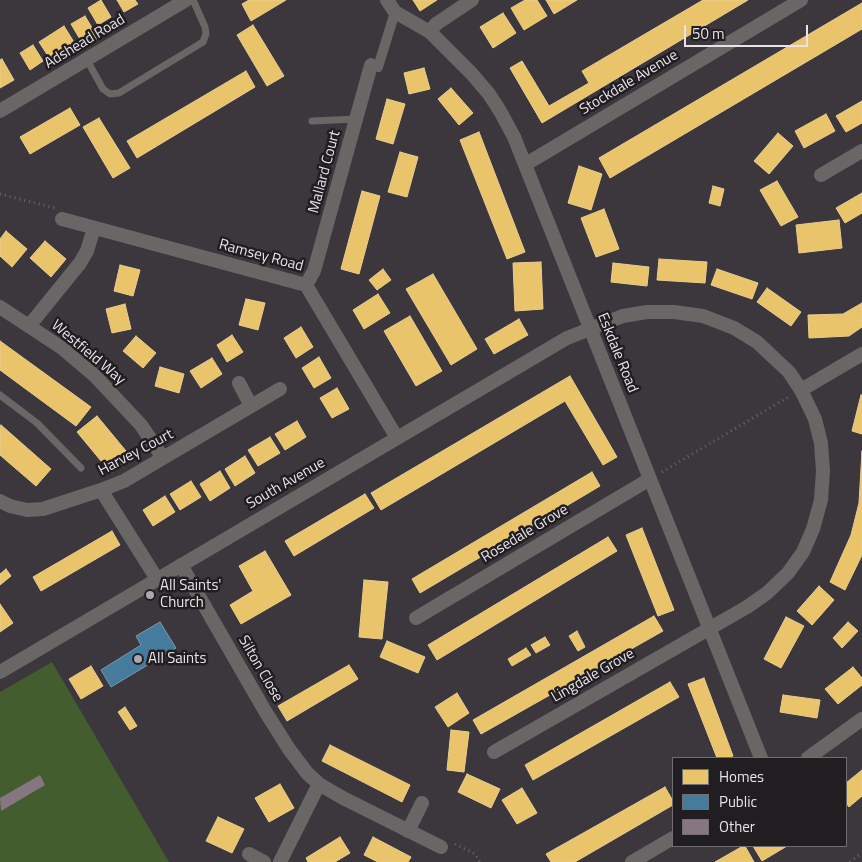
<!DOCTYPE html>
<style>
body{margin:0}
#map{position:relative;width:862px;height:862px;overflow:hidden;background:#3b373c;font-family:"Titillium Web",sans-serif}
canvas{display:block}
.legend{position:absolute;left:672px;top:757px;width:175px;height:90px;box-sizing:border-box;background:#211e22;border:1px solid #716d72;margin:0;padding:6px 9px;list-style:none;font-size:15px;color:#e8e3ea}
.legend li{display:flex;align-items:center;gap:10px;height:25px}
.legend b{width:25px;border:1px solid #716d72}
.scale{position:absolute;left:684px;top:25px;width:124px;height:22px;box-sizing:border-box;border:2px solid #e8e3ea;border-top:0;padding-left:6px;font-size:15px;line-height:18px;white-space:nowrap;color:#e8e3ea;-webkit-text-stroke:4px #211e22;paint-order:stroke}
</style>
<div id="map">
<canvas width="862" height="862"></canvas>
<ul class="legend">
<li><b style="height:14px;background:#e9c46a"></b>Homes</li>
<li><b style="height:14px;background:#457b9d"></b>Public</li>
<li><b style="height:14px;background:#857682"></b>Other</li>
</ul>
<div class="scale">50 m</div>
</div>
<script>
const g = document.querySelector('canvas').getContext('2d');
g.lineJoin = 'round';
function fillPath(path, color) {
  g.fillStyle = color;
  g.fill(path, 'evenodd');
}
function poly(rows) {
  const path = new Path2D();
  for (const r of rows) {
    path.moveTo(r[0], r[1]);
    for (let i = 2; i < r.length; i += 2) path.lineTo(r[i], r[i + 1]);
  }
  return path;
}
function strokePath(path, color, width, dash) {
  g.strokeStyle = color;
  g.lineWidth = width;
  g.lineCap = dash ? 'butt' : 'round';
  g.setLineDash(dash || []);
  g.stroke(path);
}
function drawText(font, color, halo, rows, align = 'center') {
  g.font = font + ' "Titillium Web",sans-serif';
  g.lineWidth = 5;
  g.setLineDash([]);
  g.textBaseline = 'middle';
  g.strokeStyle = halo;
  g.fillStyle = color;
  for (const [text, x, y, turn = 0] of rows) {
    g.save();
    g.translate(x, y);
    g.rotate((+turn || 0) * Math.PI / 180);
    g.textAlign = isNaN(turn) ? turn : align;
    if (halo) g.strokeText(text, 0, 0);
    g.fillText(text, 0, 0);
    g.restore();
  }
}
fillPath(poly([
 [52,662,169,862,0,862,0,692]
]), '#435d2f');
const homes = poly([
 [101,0,111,17,98,25,88,8,101,0],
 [117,0,135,0,138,4,124,12,117,0],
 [249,0,286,0,251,21,242,4,249,0],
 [413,0,437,0,420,11,413,0],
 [525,0,537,0,547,16,524,30,511,8,525,0],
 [546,0,577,0,554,14,546,0],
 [703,0,748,0,542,123,510,68,522,61,549,106,589,83,582,71,703,0],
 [862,3,862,29,610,178,599,158,862,3],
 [503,13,516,33,493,48,480,27,503,13],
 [85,16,98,38,84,46,71,24,85,16],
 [253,25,284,76,267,86,237,35,253,25],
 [64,26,77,47,52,62,39,42,64,26],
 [33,45,43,61,30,70,20,53,33,45],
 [2,59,14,80,0,88,0,60,2,59],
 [424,68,430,89,409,94,404,73,424,68],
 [246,71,255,87,137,158,127,141,246,71],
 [451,88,473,113,459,125,438,99,451,88],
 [387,99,405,104,393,144,376,139,387,99],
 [862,101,862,123,846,132,836,116,862,101],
 [70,108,80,125,30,154,20,137,70,108],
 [826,114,835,131,804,148,795,131,826,114],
 [99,118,130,168,113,178,83,127,99,118],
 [479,132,525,252,507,259,460,140,479,132],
 [778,133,793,146,769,174,754,161,778,133],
 [400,152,418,157,407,197,388,192,400,152],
 [579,166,602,174,591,210,568,203,579,166],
 [777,181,798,217,781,226,760,190,777,181],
 [713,186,724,189,720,206,709,203,713,186],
 [362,191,380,196,359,274,341,269,362,191],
 [862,193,862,213,845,223,836,208,862,193],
 [604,209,619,249,596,257,581,218,604,209],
 [839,220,842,248,799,253,796,225,839,220],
 [6,231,27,249,12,267,0,256,0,239,6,231],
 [45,241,66,259,51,277,30,258,45,241],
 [659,259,707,262,705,283,657,280,659,259],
 [541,262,543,309,515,311,513,263,541,262],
 [613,263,649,267,647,286,611,282,613,263],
 [120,265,140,270,133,296,114,291,120,265],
 [383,269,391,280,377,290,369,280,383,269],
 [717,269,758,283,752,299,711,285,717,269],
 [433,274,477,349,451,365,406,289,433,274],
 [767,288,801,312,791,326,757,302,767,288],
 [378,294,390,313,364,329,353,310,378,294],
 [246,299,265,303,258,330,239,325,246,299],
 [862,303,862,327,849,336,809,338,808,315,843,314,862,303],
 [125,304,131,329,112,333,106,309,125,304],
 [410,316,442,371,416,386,384,331,410,316],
 [519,319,528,335,494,354,485,339,519,319],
 [301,327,313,347,296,358,284,338,301,327],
 [232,335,243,352,227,362,217,345,232,335],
 [136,336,156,353,143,368,123,351,136,336],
 [0,341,91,407,76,426,0,370,0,341],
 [319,357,331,378,314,388,302,368,319,357],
 [212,358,222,374,201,388,190,371,212,358],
 [160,367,184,374,179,393,155,386,160,367],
 [570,376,617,457,603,465,565,401,381,510,371,493,570,376],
 [337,388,349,409,332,418,320,398,337,388],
 [861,395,862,395,862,434,852,431,861,395],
 [97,416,131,457,111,473,77,432,97,416],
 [297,421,306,437,285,450,275,434,297,421],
 [1,425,51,469,36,486,0,455,0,427,1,425],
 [270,437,280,453,258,466,248,450,270,437],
 [862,451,862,555,845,590,830,582,851,535,859,503,862,451],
 [245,456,255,473,235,486,225,469,245,456],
 [220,471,230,488,210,501,200,484,220,471],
 [592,472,600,486,420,593,412,579,592,472],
 [191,481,201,497,180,510,170,494,191,481],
 [365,494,374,508,294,556,285,541,365,494],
 [165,496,175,512,153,526,143,510,165,496],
 [642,528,674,610,658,616,626,535,642,528],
 [112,531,120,545,41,591,33,577,112,531],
 [608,537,617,551,437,660,428,645,608,537],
 [265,551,291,595,241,624,230,605,253,591,239,566,265,551],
 [6,569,11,576,0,585,0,574,6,569],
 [364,580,388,582,382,639,359,637,364,580],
 [819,586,834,600,812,625,797,611,819,586],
 [0,604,13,623,0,632,0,604],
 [654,616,663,631,481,734,473,720,654,616],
 [786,617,804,626,781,668,764,659,786,617],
 [848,622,858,631,842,648,833,638,848,622],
 [577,631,585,647,578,651,569,636,577,631],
 [545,637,550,645,536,653,531,645,545,637],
 [387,641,425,657,418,673,380,657,387,641],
 [526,648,531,655,512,666,508,659,526,648],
 [349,665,358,679,287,721,278,706,349,665],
 [91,666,103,686,81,699,69,679,91,666],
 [853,667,862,678,862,685,838,704,825,689,853,667],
 [704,678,733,756,729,758,717,758,688,684,704,678],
 [670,682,679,697,533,780,525,765,670,682],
 [457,693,469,713,448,727,435,707,457,693],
 [783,695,820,700,817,718,780,712,783,695],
 [125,707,137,726,130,730,118,712,125,707],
 [451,730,469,732,464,772,447,770,451,730],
 [330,745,410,785,402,802,322,761,330,745],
 [862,770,862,796,849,807,846,803,846,783,862,770],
 [467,774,500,789,491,808,458,792,467,774],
 [280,784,294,808,269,822,255,798,280,784],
 [665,787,673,801,673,805,575,862,551,862,546,854,665,787],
 [522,788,537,813,517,824,502,800,522,788],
 [218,817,244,829,232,853,206,841,218,817],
 [340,837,350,853,335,862,308,862,306,858,340,837],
 [373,837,411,857,408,862,378,862,364,855,373,837],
 [743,846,745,846,754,862,715,862,743,846],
 [753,846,787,846,762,861,753,846]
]);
fillPath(homes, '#e9c46a');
strokePath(homes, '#e9cd90', 1);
const public = poly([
 [160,622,176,648,111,687,101,670,141,645,136,636,160,622]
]);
fillPath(public, '#457b9d');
strokePath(public, '#769ab4', 1);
fillPath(poly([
 [40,775,45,785,1,811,0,798]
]), '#857682');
strokePath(poly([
 [0,194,55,208],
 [662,472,790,396],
 [455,844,475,854,480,862],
 [850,862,862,853]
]), '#686767', 3, [1, 4]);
strokePath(poly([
 [87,60,103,89,110,94,119,93,203,42,206,34,205,27,193,0],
 [312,121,356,119],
 [0,395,37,423,81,468]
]), '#686766', 7);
strokePath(poly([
 [371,65,378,67,395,12]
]), '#686766', 10);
strokePath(poly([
 [387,0,395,12,430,32,472,74,489,94,500,111,514,137,761,758],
 [430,32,436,24,472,0],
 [0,111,186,0],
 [526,164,801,0],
 [821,175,862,151],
 [62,219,306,285,397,438],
 [306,285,314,271,371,65],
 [0,307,62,348,95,376,141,425,163,458],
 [29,326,80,263,87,251,94,228],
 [239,383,251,406],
 [801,390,862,354],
 [101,490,157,579],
 [0,501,10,506,27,510,43,509,101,490,124,481,280,389],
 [181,565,265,711,289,749,307,773,319,784,343,798,441,847],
 [416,618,650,479],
 [0,672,567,338,623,316,647,312,674,312,703,316,734,328,757,342,789,372,801,390,815,419,821,443,823,471,821,500,813,529,803,552,788,573,767,593,747,607,494,752],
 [808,758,862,719],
 [408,831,422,803],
 [249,854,264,862],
 [280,862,319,784],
 [632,862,673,838]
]), '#686766', 14);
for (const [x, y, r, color] of [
 [150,595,5,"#aba7ad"],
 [138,659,5,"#aba7ad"]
]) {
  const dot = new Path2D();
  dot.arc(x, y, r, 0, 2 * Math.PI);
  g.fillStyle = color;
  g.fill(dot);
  strokePath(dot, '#211e22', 2);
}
drawText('15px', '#e8e3ea', '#211e22', [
 ["Adshead Road",85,42,-31],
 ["Stockdale Avenue",629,83,-31],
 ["Mallard Court",325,172,-75],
 ["Ramsey Road",261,256,15],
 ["Westfield Way",88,353,40],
 ["Eskdale Road",617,353,68],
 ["Harvey Court",136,453,-28],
 ["South Avenue",286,484,-30],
 ["Rosedale Grove",525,534,-31],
 ["Silton Close",260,669,60],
 ["Lingdale Grove",593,676,-30]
]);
drawText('15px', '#e8e3ea', '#211e22', [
 ["All Saints'",160,586],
 ["Church",160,603],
 ["All Saints",148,659]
], 'left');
</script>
